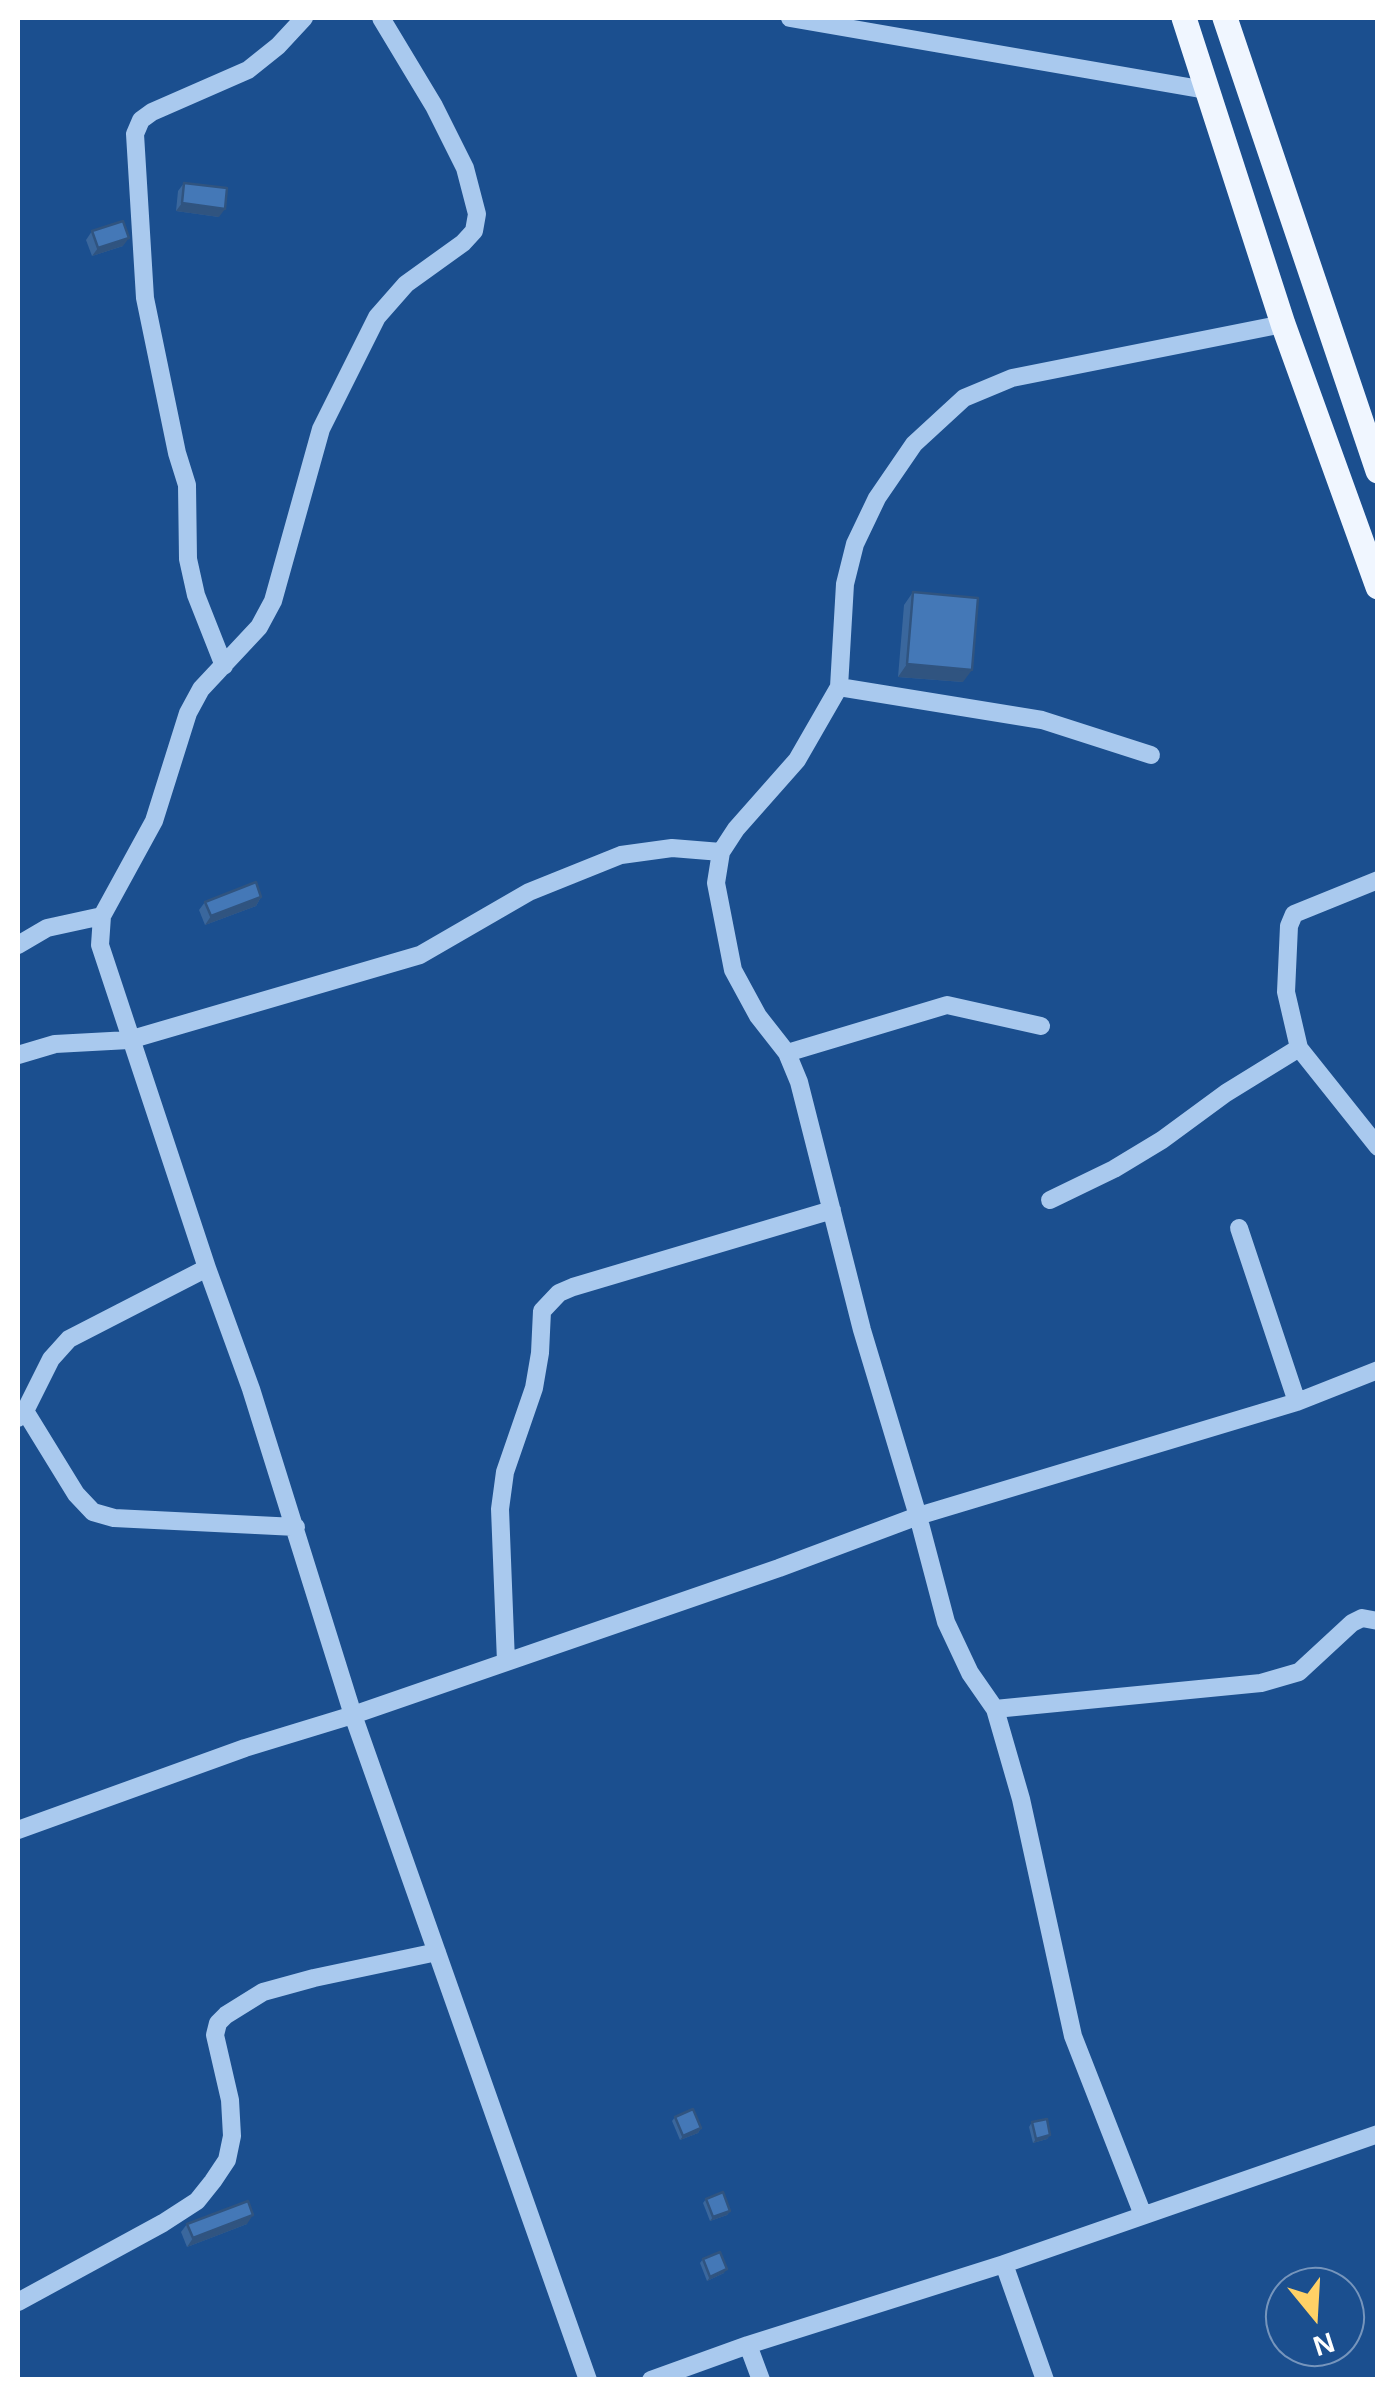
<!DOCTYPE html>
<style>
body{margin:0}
#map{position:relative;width:1395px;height:2397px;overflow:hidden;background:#1b4f8f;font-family:Helvetica,sans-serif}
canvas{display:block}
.frame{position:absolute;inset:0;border:20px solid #fff;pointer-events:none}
.north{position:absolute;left:1265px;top:2267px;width:100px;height:100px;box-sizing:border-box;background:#1b4f8f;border:2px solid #7695bc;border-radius:50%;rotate:162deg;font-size:28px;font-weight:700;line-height:40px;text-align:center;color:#fff}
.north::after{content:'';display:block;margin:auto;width:35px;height:45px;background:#ffd166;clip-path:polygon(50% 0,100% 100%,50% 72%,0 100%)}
</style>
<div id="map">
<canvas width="1395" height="2397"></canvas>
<div class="frame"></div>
<div class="north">N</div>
</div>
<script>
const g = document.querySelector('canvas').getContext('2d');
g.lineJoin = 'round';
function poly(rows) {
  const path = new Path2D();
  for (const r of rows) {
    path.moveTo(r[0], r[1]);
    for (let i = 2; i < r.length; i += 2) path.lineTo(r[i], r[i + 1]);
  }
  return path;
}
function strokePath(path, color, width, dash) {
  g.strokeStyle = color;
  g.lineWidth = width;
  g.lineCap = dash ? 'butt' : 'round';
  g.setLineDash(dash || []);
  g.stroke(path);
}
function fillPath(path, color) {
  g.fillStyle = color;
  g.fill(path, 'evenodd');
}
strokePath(poly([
 [381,18,434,106,465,168,477,214,474,231,463,243,406,284,377,317,321,429,273,601,259,627,201,689,188,713,154,821,102,916,100,945,207,1268,251,1389,353,1715,588,2380],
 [790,18,1206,90],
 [224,666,196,595,188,559,187,485,177,453,145,298,135,134,141,120,152,112,248,70,278,46,304,18],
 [839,687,1042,720,1151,755],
 [1378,880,1294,914,1289,926,1286,992,1299,1048,1378,1147],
 [18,945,47,928,102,916],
 [787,1053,947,1005,1041,1026],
 [18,1055,55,1044,129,1040,420,955,529,892,621,855,672,848,721,852],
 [1050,1200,1114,1169,1162,1140,1226,1093,1299,1048],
 [1239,1228,1297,1402],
 [25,1411,76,1494,93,1512,114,1518,296,1527],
 [18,1418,25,1411,51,1359,69,1339,207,1268],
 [506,1662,500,1509,505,1472,534,1388,540,1353,542,1311,559,1293,573,1287,832,1210],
 [995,1709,1261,1683,1299,1672,1352,1623,1362,1618,1378,1621],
 [18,1830,245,1748,353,1715,779,1568,918,1516,1297,1402,1378,1370],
 [1143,2215,1073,2036,1021,1799,995,1709,970,1673,946,1622,918,1516,862,1330,799,1082,787,1053,758,1016,733,970,716,883,721,852,736,829,797,760,839,687,845,584,855,544,877,498,914,444,964,398,1012,378,1283,324],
 [1004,2264,1045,2380],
 [18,2302,163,2223,197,2201,213,2181,227,2160,232,2136,230,2100,215,2035,218,2023,226,2015,263,1992,314,1978,437,1952],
 [748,2345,761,2380],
 [651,2380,748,2345,1004,2264,1378,2134]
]), '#a9c9ee', 18);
strokePath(poly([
 [1184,18,1283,324,1378,587],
 [1225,18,1378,471]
]), '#f0f6ff', 25);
fillPath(poly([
 [184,183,219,217,176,211,178,191],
 [92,231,123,246,92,256,86,240],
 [913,592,963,682,898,677,904,605],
 [261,897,256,906,205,925,199,910,205,902],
 [675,2117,701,2128,698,2133,680,2140,672,2121],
 [1032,2122,1050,2135,1047,2139,1033,2143,1029,2127],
 [706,2199,730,2211,727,2215,710,2221,703,2203],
 [187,2224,247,2224,187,2247,181,2232],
 [703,2259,724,2273,707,2281,700,2263]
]), '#3a679d');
fillPath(poly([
 [182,203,225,209,219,217,176,211],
 [129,238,123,246,92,256,98,248],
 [907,664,972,670,963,682,898,677],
 [261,897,256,906,205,925,211,916],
 [701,2128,698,2133,680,2140,683,2136],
 [1050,2135,1047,2139,1033,2143,1036,2139],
 [730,2211,727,2215,710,2221,713,2217],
 [253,2215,247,2224,187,2247,193,2238],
 [727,2269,724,2273,707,2281,710,2277]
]), '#305480');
const building = poly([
 [184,183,227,188,225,209,182,203,184,183],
 [123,221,129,238,98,248,92,231,123,221],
 [913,592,978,598,972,670,907,664,913,592],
 [256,882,261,897,211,916,205,902,256,882],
 [693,2109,701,2128,683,2136,675,2117,693,2109],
 [1047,2119,1050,2135,1036,2139,1032,2122,1047,2119],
 [723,2192,730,2211,713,2217,706,2199,723,2192],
 [248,2201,253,2215,193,2238,187,2224,248,2201],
 [720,2252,727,2269,710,2277,703,2259,720,2252]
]);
fillPath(building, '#4478b7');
strokePath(building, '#305480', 2.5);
</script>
